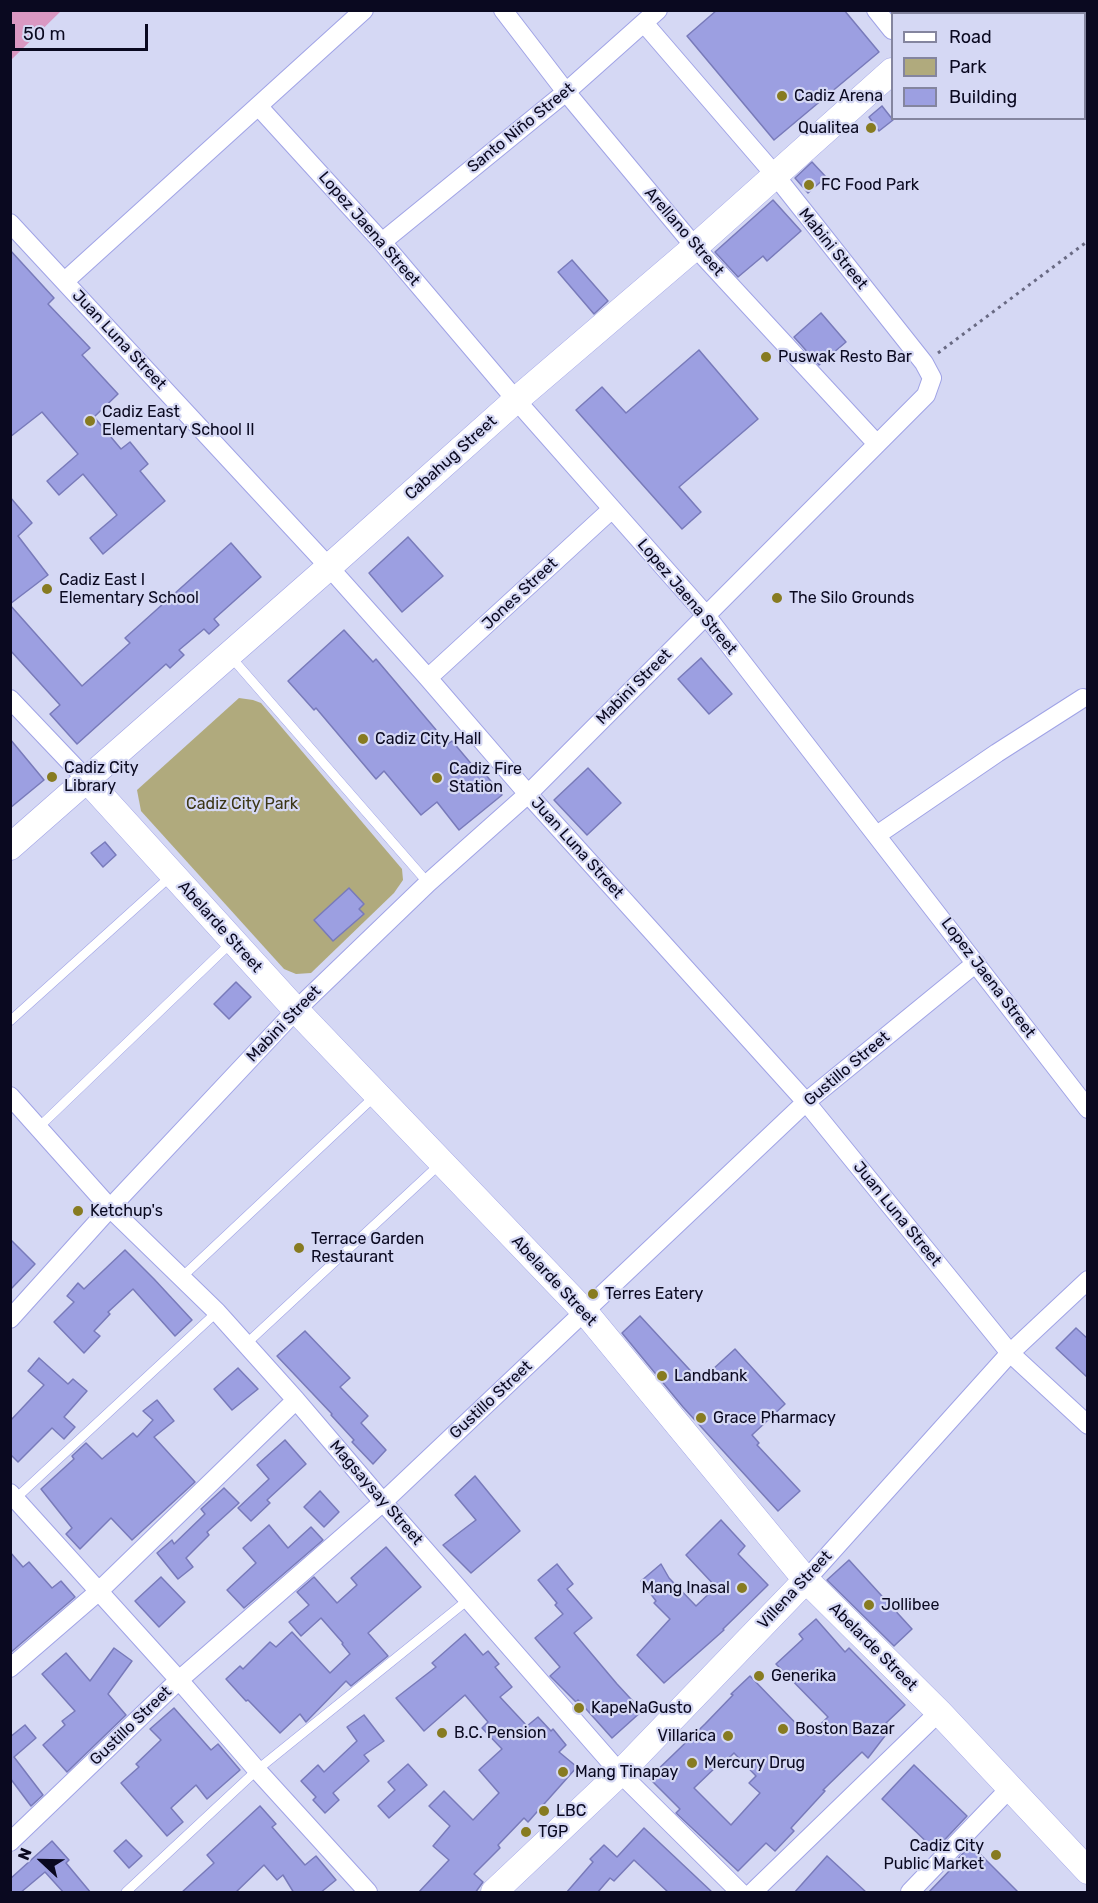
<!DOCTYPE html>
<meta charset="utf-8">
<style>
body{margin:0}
#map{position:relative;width:1098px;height:1903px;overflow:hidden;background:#d5d8f4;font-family:Rubik,sans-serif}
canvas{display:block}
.frame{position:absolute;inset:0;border:12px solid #0a0920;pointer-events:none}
.legend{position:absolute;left:891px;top:12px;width:195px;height:108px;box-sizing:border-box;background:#d5d8f4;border:2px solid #84859f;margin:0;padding:8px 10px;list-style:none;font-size:18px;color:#0a0920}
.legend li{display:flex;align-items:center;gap:12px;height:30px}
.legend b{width:30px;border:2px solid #84859f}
.north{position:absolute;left:12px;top:1831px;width:60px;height:60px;-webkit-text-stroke:4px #d5d8f4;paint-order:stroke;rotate:292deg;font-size:16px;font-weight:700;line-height:24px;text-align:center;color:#0a0920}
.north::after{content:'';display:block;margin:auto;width:21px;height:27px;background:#0a0920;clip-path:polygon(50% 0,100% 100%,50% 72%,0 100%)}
.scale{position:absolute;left:12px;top:24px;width:136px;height:27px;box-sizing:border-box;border:3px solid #0a0920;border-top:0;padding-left:8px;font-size:18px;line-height:21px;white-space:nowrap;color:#0a0920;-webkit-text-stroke:4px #d5d8f4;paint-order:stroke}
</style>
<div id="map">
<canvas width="1098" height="1903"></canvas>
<div class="frame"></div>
<ul class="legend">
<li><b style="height:8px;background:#fff"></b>Road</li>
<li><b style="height:16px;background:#b0aa7d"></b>Park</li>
<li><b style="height:16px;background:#9c9fe1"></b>Building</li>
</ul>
<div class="north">N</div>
<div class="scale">50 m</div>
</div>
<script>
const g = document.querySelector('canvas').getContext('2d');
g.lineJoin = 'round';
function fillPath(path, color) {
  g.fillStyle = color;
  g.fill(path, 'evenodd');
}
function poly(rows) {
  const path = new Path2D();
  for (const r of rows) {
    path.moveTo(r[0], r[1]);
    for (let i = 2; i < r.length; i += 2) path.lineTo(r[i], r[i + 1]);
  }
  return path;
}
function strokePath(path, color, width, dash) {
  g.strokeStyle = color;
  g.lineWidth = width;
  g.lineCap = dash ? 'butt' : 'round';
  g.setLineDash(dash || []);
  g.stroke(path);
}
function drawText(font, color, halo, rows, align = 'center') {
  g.font = font + ' Rubik,sans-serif';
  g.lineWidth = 4.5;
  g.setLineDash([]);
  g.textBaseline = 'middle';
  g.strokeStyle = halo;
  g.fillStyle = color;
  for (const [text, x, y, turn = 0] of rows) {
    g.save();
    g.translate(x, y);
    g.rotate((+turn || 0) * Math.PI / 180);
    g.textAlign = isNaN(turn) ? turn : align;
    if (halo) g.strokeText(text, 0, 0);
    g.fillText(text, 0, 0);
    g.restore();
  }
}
fillPath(poly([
 [239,698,253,700,261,703,402,869,403,880,394,893,311,973,296,974,284,969,141,811,137,790]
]), '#b0aa7d');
fillPath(poly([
 [11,10,61,10,61,11,11,60]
]), '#da98c2');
const building = poly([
 [717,10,844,10,879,52,774,140,687,36,717,10],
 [882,106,893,120,879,131,869,117,882,106],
 [812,162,826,177,808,193,795,178,812,162],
 [773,200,801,231,767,261,763,256,738,277,715,252,773,200],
 [10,250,54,298,48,304,90,348,82,355,118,394,94,417,121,449,130,442,148,464,140,471,165,501,103,554,90,538,117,515,83,474,59,495,47,481,78,454,42,412,10,437,10,250],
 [572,260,608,301,594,314,558,272,572,260],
 [821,313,846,342,819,365,794,337,821,313],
 [699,350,758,419,679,487,701,512,682,529,576,410,602,387,626,413,699,350],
 [10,497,32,523,18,536,48,575,10,604,10,497],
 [408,537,443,576,402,612,369,573,408,537],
 [231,543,261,577,214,619,219,625,209,634,204,629,179,650,184,655,170,668,166,664,77,744,50,714,60,705,10,650,10,605,82,686,130,643,125,638,231,543],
 [344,630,373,662,376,659,448,744,452,741,479,773,482,770,502,795,459,830,437,802,421,815,384,771,376,779,316,708,314,710,288,681,344,630],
 [701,658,732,694,709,714,678,679,701,658],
 [10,739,44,780,10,808,10,739],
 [588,768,621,803,587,835,554,800,588,768],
 [105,842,116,855,103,867,91,853,105,842],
 [349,888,364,904,359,909,364,914,333,941,314,920,349,888],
 [236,982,251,997,229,1019,214,1004,236,982],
 [10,1239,35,1264,10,1290,10,1239],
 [125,1250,154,1279,192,1320,175,1336,133,1289,108,1312,110,1314,94,1331,100,1336,84,1353,54,1322,74,1302,67,1296,78,1283,84,1289,125,1250],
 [640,1316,700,1381,735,1349,785,1404,752,1435,759,1443,757,1445,800,1491,778,1511,683,1407,622,1333,640,1316],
 [1076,1328,1088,1339,1088,1378,1056,1348,1076,1328],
 [305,1331,350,1378,340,1387,368,1416,361,1423,386,1450,373,1464,352,1442,354,1440,331,1415,332,1414,277,1356,305,1331],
 [39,1358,68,1384,73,1379,87,1391,64,1417,75,1427,64,1439,52,1428,18,1462,10,1454,10,1421,44,1385,28,1371,39,1358],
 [238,1368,258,1389,232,1410,214,1389,238,1368],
 [157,1400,174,1421,154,1437,195,1482,132,1540,111,1518,80,1549,66,1534,72,1528,41,1489,74,1459,72,1456,86,1443,102,1459,133,1433,137,1437,153,1420,143,1411,157,1400],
 [285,1440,306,1464,267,1500,270,1503,251,1521,238,1508,269,1479,257,1465,285,1440],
 [475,1476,520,1531,471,1573,443,1545,476,1520,455,1495,475,1476],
 [224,1488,239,1503,207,1532,209,1535,186,1558,193,1567,178,1579,157,1553,172,1540,174,1544,205,1514,201,1509,224,1488],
 [320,1491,339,1512,324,1527,304,1507,320,1491],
 [721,1520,745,1546,738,1554,768,1585,723,1629,724,1630,664,1683,637,1655,670,1619,654,1603,656,1601,641,1581,661,1564,669,1578,696,1606,716,1587,686,1555,721,1520],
 [269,1525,288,1548,311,1527,323,1540,244,1608,227,1590,256,1563,243,1548,269,1525],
 [386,1547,421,1587,368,1633,388,1656,351,1686,346,1681,306,1722,300,1714,280,1733,248,1700,246,1701,226,1679,240,1666,243,1669,270,1642,276,1647,292,1632,330,1673,350,1654,342,1644,343,1643,321,1618,301,1636,289,1622,309,1605,297,1592,314,1577,337,1603,357,1585,351,1578,386,1547],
 [10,1552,23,1567,29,1562,52,1588,61,1581,75,1597,10,1653,10,1552],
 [849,1560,912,1629,894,1646,827,1580,849,1560],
 [557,1564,573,1584,567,1589,592,1618,574,1633,617,1684,642,1711,612,1738,578,1700,576,1702,550,1676,560,1667,535,1638,563,1614,555,1605,557,1603,538,1580,557,1564],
 [161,1577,185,1602,159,1627,135,1601,161,1577],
 [816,1619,845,1652,849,1648,905,1705,886,1723,891,1728,868,1758,862,1752,823,1790,825,1791,791,1828,794,1831,775,1851,766,1843,738,1871,676,1813,680,1809,649,1778,705,1724,733,1695,731,1694,750,1676,808,1736,828,1717,776,1664,803,1639,799,1634,816,1619],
 [734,1753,756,1776,749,1783,760,1793,731,1825,694,1788,719,1764,721,1766,734,1753],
 [465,1634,483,1655,488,1651,499,1664,495,1667,512,1687,500,1697,527,1726,538,1717,551,1731,553,1729,566,1745,559,1752,577,1767,528,1822,524,1818,498,1845,500,1848,474,1874,483,1882,475,1893,418,1893,449,1860,433,1846,450,1826,429,1806,444,1791,473,1820,499,1793,479,1770,502,1749,482,1728,488,1722,465,1695,424,1731,396,1698,436,1667,432,1663,465,1634],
 [114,1648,132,1661,108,1694,126,1715,67,1772,43,1745,65,1725,62,1721,75,1711,42,1674,66,1653,90,1681,114,1648],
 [174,1708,211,1750,218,1744,240,1770,207,1799,196,1785,171,1808,183,1822,167,1836,121,1783,139,1767,136,1764,161,1740,150,1729,174,1708],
 [364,1715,384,1741,364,1755,369,1761,333,1793,339,1800,325,1813,313,1800,316,1797,301,1781,318,1765,324,1772,357,1741,347,1727,364,1715],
 [25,1725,36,1738,14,1757,43,1795,31,1806,10,1778,10,1737,25,1725],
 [408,1764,427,1785,389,1818,378,1806,395,1790,388,1782,408,1764],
 [914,1765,967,1816,935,1850,882,1799,914,1765],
 [260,1806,276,1824,272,1827,305,1865,316,1856,336,1880,320,1893,294,1893,283,1875,277,1880,264,1865,235,1893,181,1893,214,1863,207,1855,260,1806],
 [644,1828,713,1893,669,1893,634,1860,614,1881,610,1878,597,1893,566,1893,593,1862,590,1859,604,1845,617,1857,644,1828],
 [126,1840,142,1856,129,1868,114,1851,126,1840],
 [52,1841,69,1860,66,1863,91,1893,64,1893,45,1872,20,1893,10,1893,10,1879,52,1841],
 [971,1845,1019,1893,928,1893,953,1867,951,1866,971,1845],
 [827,1856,867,1893,794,1893,827,1856]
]);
fillPath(building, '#9c9fe1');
strokePath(building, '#787aba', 1.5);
const lane = poly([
 [231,657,428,883],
 [10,1021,171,876],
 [39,1127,232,942],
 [182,1277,375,1096],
 [246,1344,440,1164],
 [14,1500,217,1312],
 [126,1892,257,1770,469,1599]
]);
const street = poly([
 [503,10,566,92,695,247,877,444],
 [876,10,892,30],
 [259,107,382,242,516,400,705,614,1088,1109],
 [10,223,329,567,428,678,528,794,806,1102,1010,1353,1088,1425],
 [382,242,566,92,658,10],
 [65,281,364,10],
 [428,678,612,509],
 [10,699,87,780],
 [877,835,997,753,1083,698],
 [10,1096,110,1208,217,1312,296,1400,383,1502,620,1773,740,1892],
 [10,1319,110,1208,296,1010,428,883,528,794,926,395,932,378,924,363,775,175,644,23],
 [10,1493,179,1680,257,1770,368,1892],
 [806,1580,1010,1353,1088,1280],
 [10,1668,98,1592,296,1400],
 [10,1842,179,1680,383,1502,806,1102,976,963],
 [753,1892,939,1712],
 [910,1892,1010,1788]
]);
const secondary = poly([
 [958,14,962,10],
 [87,780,296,1010,585,1312,806,1580,939,1712,1088,1871],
 [10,847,329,567,516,400,695,247,892,71],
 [494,1892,620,1773,806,1580]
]);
strokePath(lane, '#a0a3e6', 10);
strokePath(street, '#a0a3e6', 20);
strokePath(secondary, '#a0a3e6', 27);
strokePath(poly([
 [938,353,1088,241]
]), '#696a83', 3, [3, 4.5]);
strokePath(lane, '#fff', 9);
strokePath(street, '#fff', 18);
strokePath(secondary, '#fff', 26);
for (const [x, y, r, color] of [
 [782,96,6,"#877b21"],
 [871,128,6,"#877b21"],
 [809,185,6,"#877b21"],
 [766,357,6,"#877b21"],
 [90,421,6,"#877b21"],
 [47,589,6,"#877b21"],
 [777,598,6,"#877b21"],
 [363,739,6,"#877b21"],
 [52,777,6,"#877b21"],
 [437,778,6,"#877b21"],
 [78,1211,6,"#877b21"],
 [299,1248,6,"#877b21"],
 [593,1294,6,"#877b21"],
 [662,1376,6,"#877b21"],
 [701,1418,6,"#877b21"],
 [742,1588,6,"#877b21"],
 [869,1605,6,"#877b21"],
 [759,1676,6,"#877b21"],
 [579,1708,6,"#877b21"],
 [783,1729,6,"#877b21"],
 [442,1733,6,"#877b21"],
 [728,1736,6,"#877b21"],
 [692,1763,6,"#877b21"],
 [563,1772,6,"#877b21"],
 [544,1811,6,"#877b21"],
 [526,1832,6,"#877b21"],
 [996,1855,6,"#877b21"]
]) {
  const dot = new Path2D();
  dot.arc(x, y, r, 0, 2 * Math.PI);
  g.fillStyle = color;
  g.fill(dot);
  strokePath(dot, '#d5d8f4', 2);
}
drawText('16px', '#0a0920', '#d5d8f4', [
 ["Cadiz Arena",794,96],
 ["Qualitea",859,128,"right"],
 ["FC Food Park",821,185],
 ["Puswak Resto Bar",778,357],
 ["Cadiz East",102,412],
 ["Elementary School II",102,430],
 ["Cadiz East I",59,580],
 ["Elementary School",59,598],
 ["The Silo Grounds",789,598],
 ["Cadiz City Hall",375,739],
 ["Cadiz City",64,768],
 ["Library",64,786],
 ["Cadiz Fire",449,769],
 ["Station",449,787],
 ["Ketchup's",90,1211],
 ["Terrace Garden",311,1239],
 ["Restaurant",311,1257],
 ["Terres Eatery",605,1294],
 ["Landbank",674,1376],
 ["Grace Pharmacy",713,1418],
 ["Mang Inasal",730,1588,"right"],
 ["Jollibee",881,1605],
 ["Generika",771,1676],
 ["KapeNaGusto",591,1708],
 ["Boston Bazar",795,1729],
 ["B.C. Pension",454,1733],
 ["Villarica",716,1736,"right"],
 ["Mercury Drug",704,1763],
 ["Mang Tinapay",575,1772],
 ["LBC",556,1811],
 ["TGP",538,1832],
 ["Cadiz City",984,1846,"right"],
 ["Public Market",984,1864,"right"]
], 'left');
drawText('16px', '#0a0920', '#d5d8f4', [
 ["Santo Niño Street",521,128,-39],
 ["Lopez Jaena Street",369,229,49],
 ["Arellano Street",684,232,49],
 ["Mabini Street",833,249,51],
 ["Juan Luna Street",119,340,47],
 ["Cabahug Street",451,458,-42],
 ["Jones Street",520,594,-43],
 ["Lopez Jaena Street",687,597,50],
 ["Mabini Street",634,687,-45],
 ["Juan Luna Street",577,848,48],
 ["Abelarde Street",220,927,48],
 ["Lopez Jaena Street",988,978,53],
 ["Mabini Street",284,1024,-46],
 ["Gustillo Street",847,1069,-40],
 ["Juan Luna Street",897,1214,51],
 ["Abelarde Street",554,1281,47],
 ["Gustillo Street",491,1400,-43],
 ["Magsaysay Street",376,1493,49],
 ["Villena Street",795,1590,-47],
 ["Abelarde Street",873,1647,45],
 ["Gustillo Street",131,1726,-44]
]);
drawText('16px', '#3b3615', '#d5d8f4', [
 ["Cadiz City Park",242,804]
]);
</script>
